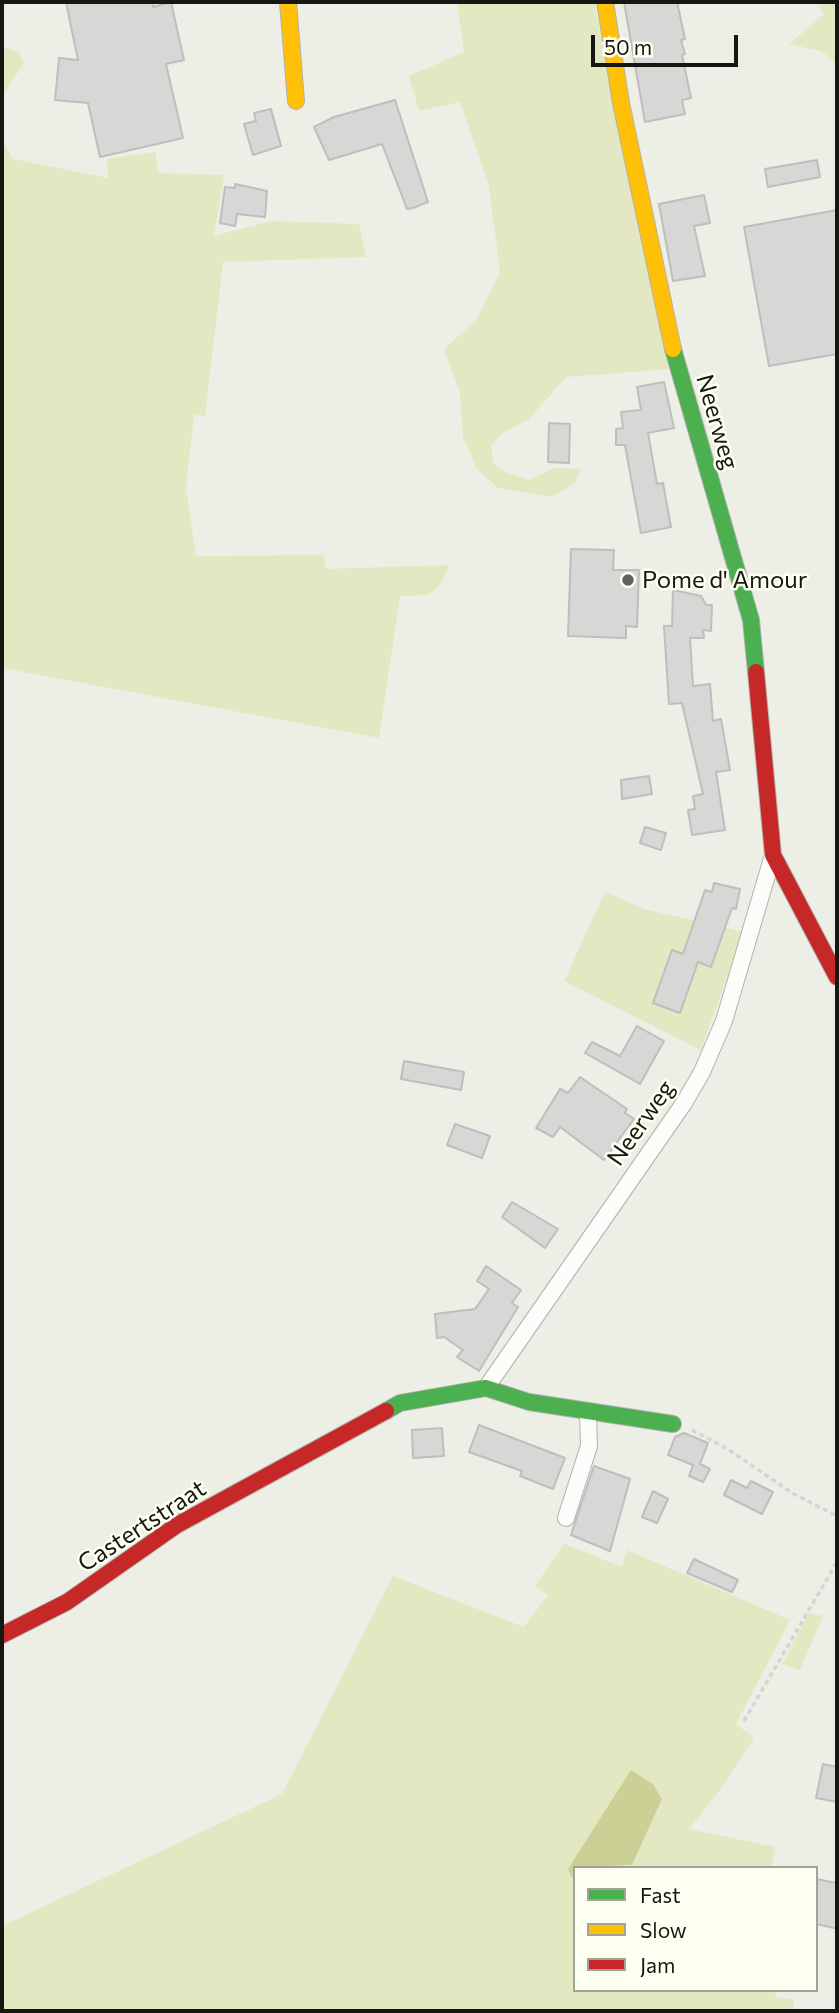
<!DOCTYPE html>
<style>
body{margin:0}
#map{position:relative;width:839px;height:2013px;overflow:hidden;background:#edeee6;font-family:Commissioner,sans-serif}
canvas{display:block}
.frame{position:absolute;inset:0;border:4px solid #161712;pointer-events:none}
.legend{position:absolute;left:573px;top:1866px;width:245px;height:126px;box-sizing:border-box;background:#fdfff1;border:2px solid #a1a298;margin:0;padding:9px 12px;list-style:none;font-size:21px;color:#161712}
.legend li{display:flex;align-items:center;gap:14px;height:35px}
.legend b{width:35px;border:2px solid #a1a298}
.scale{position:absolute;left:591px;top:35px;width:147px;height:32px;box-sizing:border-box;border:4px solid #161712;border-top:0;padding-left:9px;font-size:21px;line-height:24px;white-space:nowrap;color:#161712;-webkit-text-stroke:5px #fdfff1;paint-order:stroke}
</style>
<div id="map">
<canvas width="839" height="2013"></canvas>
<div class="frame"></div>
<ul class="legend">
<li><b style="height:9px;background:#4caf50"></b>Fast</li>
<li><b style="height:9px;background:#ffc107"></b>Slow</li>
<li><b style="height:9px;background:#c62828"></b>Jam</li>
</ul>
<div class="scale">50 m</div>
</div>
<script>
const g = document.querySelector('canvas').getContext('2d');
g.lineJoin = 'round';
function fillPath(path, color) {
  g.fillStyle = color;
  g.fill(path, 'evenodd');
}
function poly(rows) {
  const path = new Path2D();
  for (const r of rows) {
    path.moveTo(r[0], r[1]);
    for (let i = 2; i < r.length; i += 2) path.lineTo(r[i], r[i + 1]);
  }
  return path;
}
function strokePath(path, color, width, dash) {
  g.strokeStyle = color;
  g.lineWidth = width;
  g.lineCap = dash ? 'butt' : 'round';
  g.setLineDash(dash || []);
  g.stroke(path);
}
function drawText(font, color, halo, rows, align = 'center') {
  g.font = font + ' Commissioner,sans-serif';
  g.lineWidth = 5;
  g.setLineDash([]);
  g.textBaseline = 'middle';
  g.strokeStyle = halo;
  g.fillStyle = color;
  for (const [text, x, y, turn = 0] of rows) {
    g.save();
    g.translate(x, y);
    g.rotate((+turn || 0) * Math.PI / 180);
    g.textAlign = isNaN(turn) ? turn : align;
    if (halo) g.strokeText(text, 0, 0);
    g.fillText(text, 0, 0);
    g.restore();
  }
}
fillPath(poly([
 [457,2,594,2,669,369,566,377,529,419,503,433,491,445,493,463,506,472,529,480,555,468,582,469,574,484,551,497,498,488,477,469,463,437,460,393,444,349,477,319,500,272,489,186,460,102,419,111,409,76,464,52],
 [818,2,837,2,837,66,823,52,789,44,823,15],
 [2,47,19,52,24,63,2,96],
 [2,138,13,159,108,178,107,159,155,152,159,173,224,175,214,236,271,221,359,224,366,257,223,262,205,417,194,414,186,489,196,556,324,555,326,569,449,565,441,584,429,595,400,596,379,738,2,668],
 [605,892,644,909,743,932,701,1050,564,981],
 [564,1544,622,1567,627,1550,790,1620,736,1724,754,1738,723,1786,689,1829,775,1847,771,1868,630,1868,662,1799,568,1869,575,1879,575,1990,776,1990,775,1997,794,2000,794,2011,2,2011,2,1926,282,1794,393,1576,524,1627,548,1595,535,1586],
 [809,1613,823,1616,800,1670,782,1664]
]), '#e4e8c2');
fillPath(poly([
 [631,1770,653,1784,662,1799,632,1865,575,1868,575,1879,572,1878,568,1869]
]), '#cbd195');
const building = poly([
 [66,2,152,2,153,7,171,2,184,60,166,64,183,138,100,157,88,103,55,100,59,58,78,60,66,2],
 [624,2,677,2,685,39,681,40,685,54,682,55,691,98,682,100,685,114,645,122,624,2],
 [395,100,428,202,413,208,407,209,382,144,329,160,314,127,334,117,395,100],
 [271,109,281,146,253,155,244,124,256,121,254,113,271,109],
 [817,160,820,177,768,187,765,169,817,160],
 [235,184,267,191,265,217,237,214,235,226,220,223,225,187,235,188,235,184],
 [704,195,710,223,694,226,705,276,673,281,659,204,704,195],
 [837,210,837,354,769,366,744,227,837,210],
 [664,382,674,428,648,433,657,484,663,483,671,527,641,533,625,445,616,445,616,429,623,428,621,412,641,410,637,387,664,382],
 [549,423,570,424,569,463,548,462,549,423],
 [571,549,614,550,613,570,639,570,637,627,626,626,626,638,568,636,571,549],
 [673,590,701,596,706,605,712,605,711,631,703,630,704,638,690,638,693,686,710,684,713,721,721,719,730,770,716,772,725,830,692,835,688,810,695,809,693,796,703,794,682,703,669,704,664,626,672,626,673,590],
 [649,776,652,794,622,799,621,780,649,776],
 [645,827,666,833,661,850,640,843,645,827],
 [714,883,740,889,736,909,732,908,711,967,698,962,680,1013,653,1003,672,950,683,954,705,890,712,892,714,883],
 [637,1026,664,1041,640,1084,585,1053,592,1042,620,1056,637,1026],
 [404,1061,464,1072,461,1090,401,1079,404,1061],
 [580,1077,627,1109,625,1113,634,1119,604,1160,560,1127,553,1137,536,1128,560,1089,568,1093,580,1077],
 [455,1124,490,1136,482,1158,447,1145,455,1124],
 [512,1202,558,1229,545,1248,502,1217,512,1202],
 [486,1266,521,1290,512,1303,518,1307,479,1371,457,1357,463,1350,444,1337,437,1338,435,1314,475,1309,489,1289,477,1281,486,1266],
 [479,1425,565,1458,553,1489,520,1476,522,1471,469,1452,479,1425],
 [442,1428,444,1456,413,1458,412,1430,442,1428],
 [684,1433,708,1443,700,1464,710,1469,703,1482,689,1476,693,1465,668,1455,675,1437,684,1433],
 [594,1466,630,1479,610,1551,571,1535,594,1466],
 [731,1480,747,1488,751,1481,773,1492,762,1514,724,1495,731,1480],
 [653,1491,668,1499,657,1523,642,1517,653,1491],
 [694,1559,738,1580,732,1592,687,1573,694,1559],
 [823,1764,837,1767,837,1802,816,1798,823,1764],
 [816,1879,837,1883,837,1927,834,1928,816,1924,816,1879]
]);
fillPath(building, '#d7d8d6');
strokePath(building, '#bdbebd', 2);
const street = poly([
 [486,1388,684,1103,702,1072,724,1021,773,855],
 [566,1518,589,1446,588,1413]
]);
const fast = poly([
 [673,349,751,620,756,672],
 [386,1411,400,1403,486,1388,529,1402,673,1424]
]);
const slow = poly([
 [288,2,296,101],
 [605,2,621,103,673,349]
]);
const jam = poly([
 [756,672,773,855,837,977],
 [2,1635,67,1602,177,1525,386,1411]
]);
strokePath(street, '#b0b2ab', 18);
strokePath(fast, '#b0b2ab', 18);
strokePath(slow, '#b0b2ab', 18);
strokePath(jam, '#b0b2ab', 18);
strokePath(poly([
 [692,1430,726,1448,792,1493,837,1516],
 [744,1721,837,1562]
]), '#d5d5d2', 3.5, [5, 3.5]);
strokePath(street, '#fcfcfb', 16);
strokePath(fast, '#4caf50', 16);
strokePath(slow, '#ffc107', 16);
strokePath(jam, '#c62828', 16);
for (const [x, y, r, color] of [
 [628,580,7,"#61625c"]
]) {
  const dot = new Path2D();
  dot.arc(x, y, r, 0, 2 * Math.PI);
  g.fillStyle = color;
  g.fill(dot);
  strokePath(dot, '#fdfff1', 2.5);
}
drawText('24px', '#161712', '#fdfff1', [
 ["Neerweg",717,422,74],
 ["Neerweg",641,1123,-55],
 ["Castertstraat",142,1526,-33]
]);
drawText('24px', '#161712', '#fdfff1', [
 ["Pome d' Amour",642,580]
], 'left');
</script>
